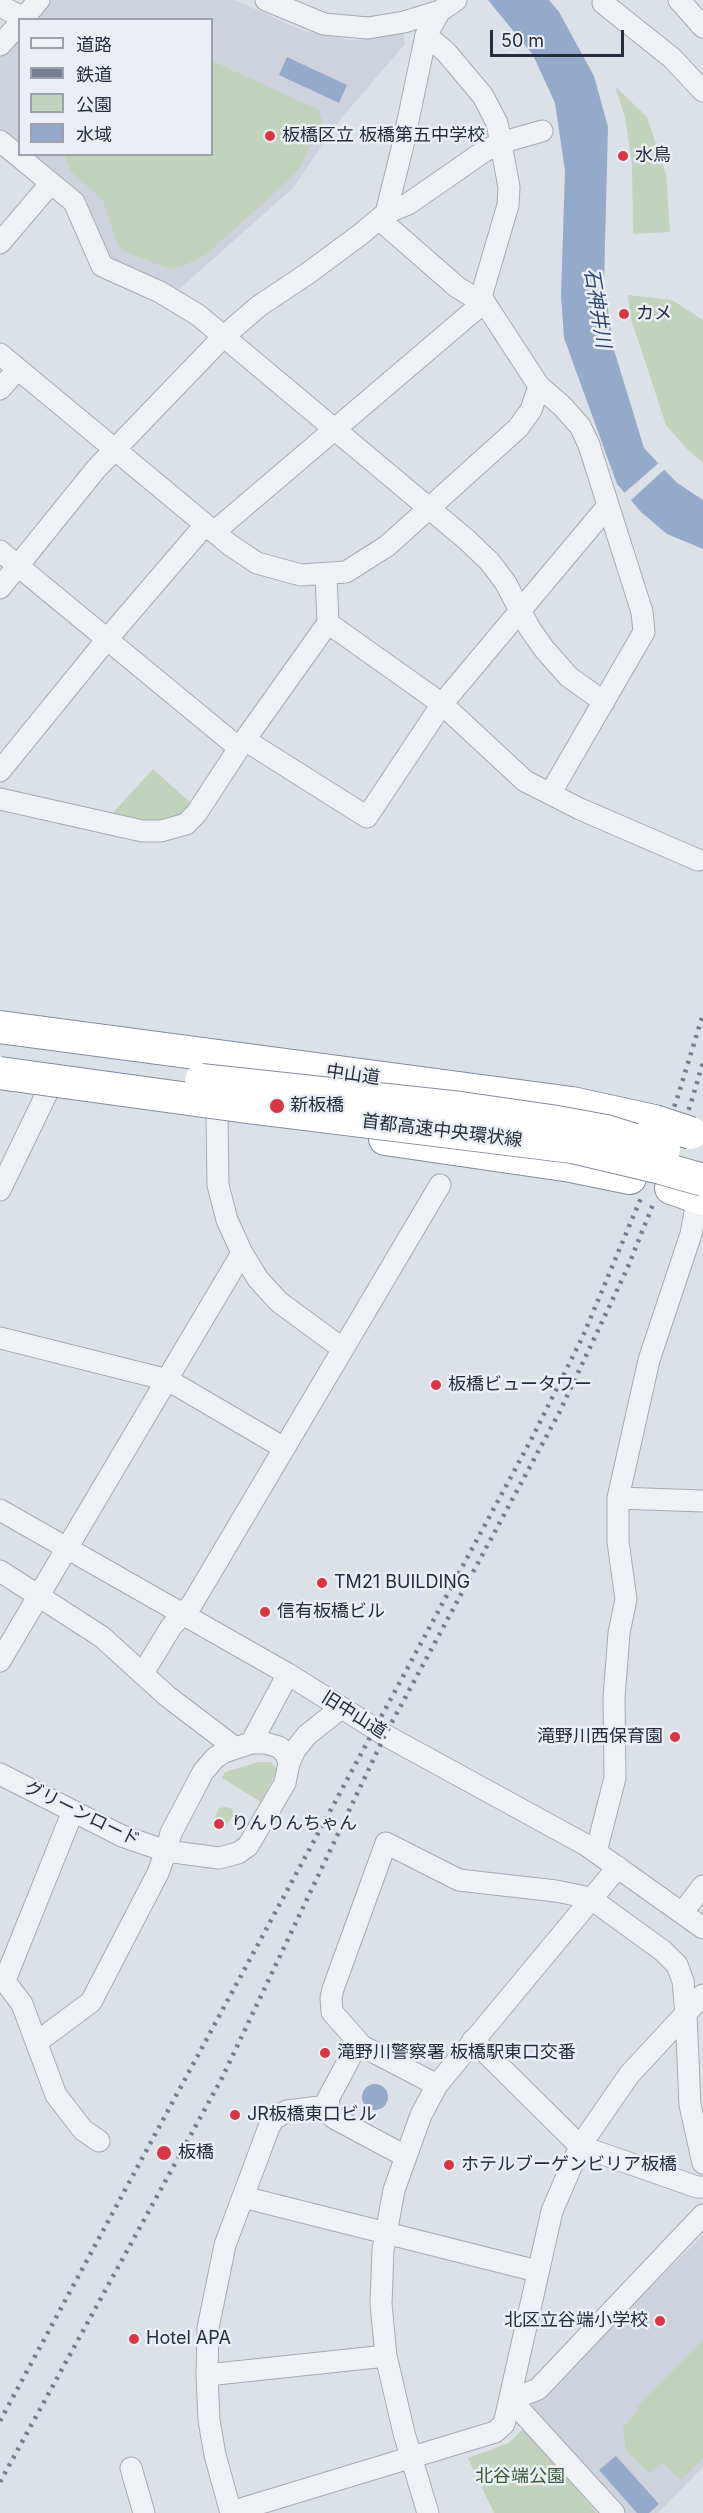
<!DOCTYPE html>
<meta charset="utf-8">
<style>
body{margin:0}
#map{position:relative;width:703px;height:2513px;overflow:hidden;background:#dce0e7;font-family:Inter,"Noto Sans JP",sans-serif}
canvas{display:block}
.legend{position:absolute;left:18px;top:18px;width:195px;height:138px;box-sizing:border-box;background:#ebeff5;border:2px solid #9ca1ac;margin:0;padding:8px 10px;list-style:none;font-size:18px;color:#252c3e}
.legend li{display:flex;align-items:center;gap:12px;height:30px}
.legend b{width:30px;border:2px solid #9ca1ac}
.scale{position:absolute;left:490px;top:30px;width:134px;height:27px;box-sizing:border-box;border:3px solid #252c3e;border-top:0;padding-left:8px;font-size:18px;line-height:21px;white-space:nowrap;color:#252c3e;-webkit-text-stroke:4px #ebeff5;paint-order:stroke}
</style>
<div id="map">
<canvas width="703" height="2513"></canvas>
<ul class="legend">
<li><b style="height:8px;background:#eff1f5"></b>道路</li>
<li><b style="height:8px;background:#757e92"></b>鉄道</li>
<li><b style="height:16px;background:#c1d2bd"></b>公園</li>
<li><b style="height:16px;background:#95aaca"></b>水域</li>
</ul>
<div class="scale">50 m</div>
</div>
<script>
const g = document.querySelector('canvas').getContext('2d');
g.lineJoin = 'round';
function fillPath(path, color) {
  g.fillStyle = color;
  g.fill(path, 'evenodd');
}
function poly(rows) {
  const path = new Path2D();
  for (const r of rows) {
    if (r.length === 3) {
      path.moveTo(r[0] + r[2], r[1]);
      path.arc(r[0], r[1], r[2], 0, 2 * Math.PI);
      continue;
    }
    path.moveTo(r[0], r[1]);
    for (let i = 2; i < r.length; i += 2) path.lineTo(r[i], r[i + 1]);
  }
  return path;
}
function strokePath(path, color, width, dash) {
  g.strokeStyle = color;
  g.lineWidth = width;
  g.lineCap = dash ? 'butt' : 'round';
  g.setLineDash(dash || []);
  g.stroke(path);
}
function drawText(font, color, halo, rows, align = 'center') {
  g.font = font + ' Inter,"Noto Sans JP",sans-serif';
  g.lineWidth = 5;
  g.setLineDash([]);
  g.textBaseline = 'middle';
  g.strokeStyle = halo;
  g.fillStyle = color;
  for (const [text, x, y, turn = 0] of rows) {
    g.save();
    g.translate(x, y);
    g.rotate((+turn || 0) * Math.PI / 180);
    g.textAlign = isNaN(turn) ? turn : align;
    if (halo) g.strokeText(text, 0, 0);
    g.fillText(text, 0, 0);
    g.restore();
  }
}
fillPath(poly([
 [50,0,235,0,304,31,352,40,367,39,403,32,405,44,342,117,293,188,178,290,108,259,76,193,32,155,212,154,212,20,33,19],
 [19,35,19,145,0,129,0,57],
 [703,2235,703,2467,658,2513,625,2513,531,2406]
]), '#ced2dc');
fillPath(poly([
 [212,61,319,110,323,124,297,172,207,254,181,267,170,269,123,251,116,241,103,200,71,172,64,155,212,154],
 [615,86,647,117,666,174,670,232,633,234,632,164,625,117],
 [628,295,672,300,703,320,703,463,686,448,666,425,630,316],
 [153,769,192,804,180,817,158,824,109,817],
 [259,1762,271,1762,276,1768,276,1773,261,1802,222,1778,225,1772],
 [226,1807,232,1809,233,1816,225,1827,218,1827,215,1821,216,1814,219,1808],
 [703,2340,703,2458,681,2480,662,2462,650,2474,626,2451,623,2427,639,2410,636,2408],
 [525,2427,597,2513,494,2513,468,2458,509,2443]
]), '#c1d2bd');
fillPath(poly([
 [488,0,549,0,559,12,594,76,608,127,604,283,614,350,644,448,676,482,703,500,703,549,667,534,641,512,617,484,564,338,561,296,565,171,555,103,533,55],
 [287,57,347,85,339,103,279,75],
 [375,2097,13],
 [616,2456,659,2504,649,2513,637,2513,599,2470]
]), '#95aaca');
fillPath(poly([
 [661,461,667,467,629,502,622,495]
]), '#dce0e7');
const minor = poly([
 [266,0,324,24,368,28,404,22,440,11,456,0],
 [679,0,703,27],
 [603,3,672,58,703,91],
 [0,6,24,18],
 [22,20,39,0],
 [426,35,446,52,483,96,497,123,509,187,508,205,481,297,539,386,562,406,580,426,589,445,642,612,644,632,550,794],
 [0,45,20,23],
 [0,141,74,202,102,266,160,292,198,315,467,540,489,561,505,582,530,629,545,650,569,677,604,702],
 [386,213,408,204,483,152,500,143,542,131],
 [379,219,457,287,470,295,481,297],
 [0,243,51,183],
 [0,354,230,545,257,563,301,575,346,572,387,546,518,428,531,410,539,386],
 [0,389,18,369],
 [214,532,483,303],
 [0,551,239,748],
 [326,575,328,623,442,704,525,781,580,809,698,860],
 [0,588,96,469,223,337,259,306,307,274,361,234,386,213,402,149,426,35,440,11],
 [245,740,367,817,442,704,607,507],
 [0,771,108,638,205,525],
 [0,799,142,831,161,831,186,824,196,814,239,748,328,623],
 [0,1190,47,1093],
 [0,1338,168,1380,284,1448],
 [343,1349,440,1185],
 [618,1498,703,1501],
 [0,1510,288,1674,385,1735,586,1845,703,1928],
 [0,1571,102,1637,167,1696,234,1747],
 [0,1661,242,1253],
 [143,1673,171,1627,192,1604,343,1349,279,1302,258,1279,242,1253,227,1220,218,1185,217,1116,213,1091],
 [251,1743,265,1743,279,1747,286,1754,289,1763,285,1783,248,1846,238,1853,219,1858,166,1851,171,1833,203,1772,215,1758,224,1752,251,1743,288,1674],
 [289,1763,295,1750,307,1735,341,1708],
 [0,1774,122,1836,166,1851,158,1873,91,2002,37,2042],
 [596,1852,615,1778,614,1698,619,1633,626,1599,618,1542,618,1498,649,1360,691,1234,695,1212,702,1198],
 [682,1913,703,1886],
 [0,1975,22,2004,56,2095,83,2130,99,2141],
 [5,1980,73,1811],
 [473,2040,580,2146,697,2187,703,2187],
 [362,2046,353,2052,328,2099,330,2113,334,2118,405,2156],
 [437,2085,362,2046,332,2012,331,1998,333,1989,386,1843,459,1880,556,1891,590,1898,663,1951,677,1965,683,1981,686,2014,690,2105,703,2163],
 [243,2197,537,2271],
 [207,2375,386,2356],
 [511,2400,538,2389,703,2215],
 [511,2400,614,2513],
 [131,2468,144,2513],
 [231,2512,495,2432,504,2424,552,2211,580,2146,629,2075,703,1995],
 [231,2513,215,2455,209,2420,207,2375,208,2328,225,2245,269,2127,274,2119,287,2111,327,2106],
 [428,2513,404,2433,386,2356,381,2304,383,2250,394,2190,421,2115,437,2085,618,1867]
]);
const highway = poly([
 [0,1027,572,1103,654,1121],
 [385,1139,571,1166,630,1178],
 [671,1188,703,1199]
]);
strokePath(minor, '#a5aab4', 23);
strokePath(highway, '#838c9f', 34);
strokePath(minor, '#eff1f5', 21);
strokePath(highway, '#fff', 32);
strokePath(poly([
 [653,1166,677,1099,703,1014],
 [667,1169,691,1103,703,1062],
 [0,2421,532,1438,583,1336,641,1198],
 [0,2482,222,2078,385,1735,559,1413,627,1269,654,1202]
]), '#757e92', 4.5, [3, 6]);
const highwayBridge = poly([
 [0,1073,247,1107,572,1147,661,1168,703,1180],
 [201,1080,461,1108,551,1121,606,1131,664,1149],
 [654,1121,691,1133]
]);
strokePath(highwayBridge, '#838c9f', 34, []);
strokePath(highwayBridge, '#fff', 32);
for (const [x, y, r, color] of [
 [270,136,6,"#d53844"],
 [623,156,6,"#d53844"],
 [624,314,6,"#d53844"],
 [277,1106,8,"#d53844"],
 [436,1385,6,"#d53844"],
 [322,1583,6,"#d53844"],
 [265,1612,6,"#d53844"],
 [675,1737,6,"#d53844"],
 [219,1824,6,"#d53844"],
 [325,2053,6,"#d53844"],
 [235,2115,6,"#d53844"],
 [164,2153,8,"#d53844"],
 [449,2165,6,"#d53844"],
 [660,2321,6,"#d53844"],
 [134,2339,6,"#d53844"]
]) {
  const dot = new Path2D();
  dot.arc(x, y, r, 0, 2 * Math.PI);
  g.fillStyle = color;
  g.fill(dot);
  strokePath(dot, '#ebeff5', 2);
}
drawText('18px', '#252c3e', '#ebeff5', [
 ["板橋区立 板橋第五中学校",282,136],
 ["水鳥",635,156],
 ["カメ",636,314],
 ["新板橋",290,1106],
 ["板橋ビュータワー",448,1385],
 ["TM21 BUILDING",334,1583],
 ["信有板橋ビル",277,1612],
 ["滝野川西保育園",663,1737,"right"],
 ["りんりんちゃん",231,1824],
 ["滝野川警察署 板橋駅東口交番",337,2053],
 ["JR板橋東口ビル",247,2115],
 ["板橋",178,2153],
 ["ホテルブーゲンビリア板橋",461,2165],
 ["北区立谷端小学校",648,2321,"right"],
 ["Hotel APA",146,2339]
], 'left');
drawText('18px', '#252c3e', '#ebeff5', [
 ["中山道",353,1075,8],
 ["首都高速中央環状線",442,1131,7],
 ["旧中山道",354,1715,32],
 ["グリーンロード",82,1814,26]
]);
drawText('18px', '#365b32', '#ebeff5', [
 ["北谷端公園",520,2477]
]);
drawText('italic 20px', '#2d4874', '#ebeff5', [
 ["石神井川",597,308,81]
]);
</script>
